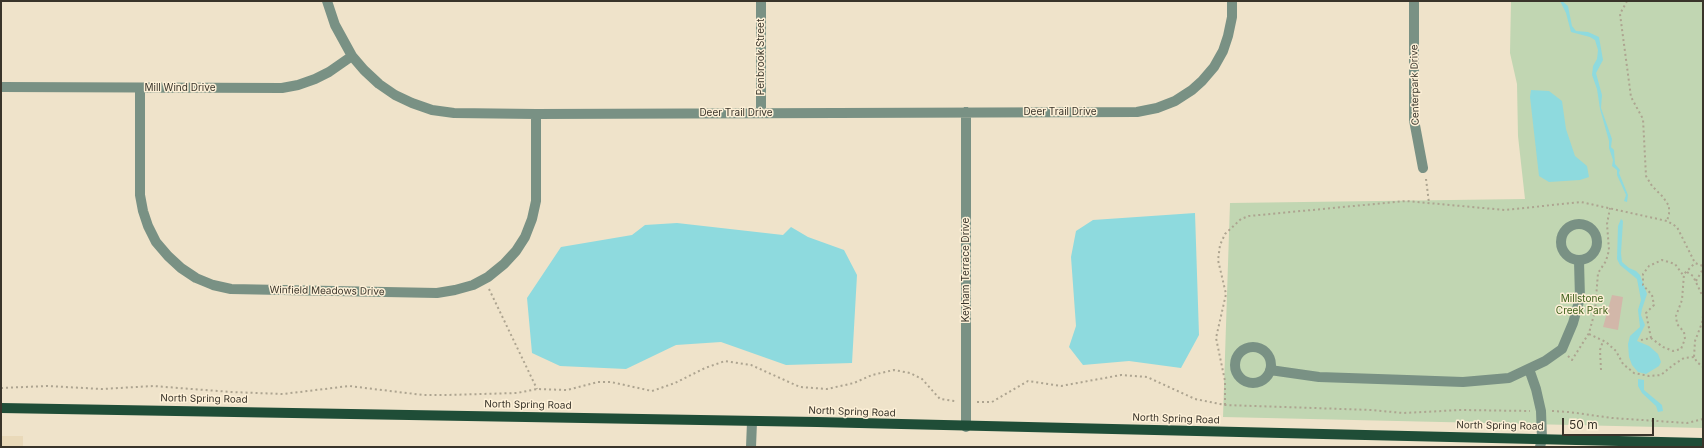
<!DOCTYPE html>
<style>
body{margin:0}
#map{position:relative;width:1704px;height:448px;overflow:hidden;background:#efe3ca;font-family:Inter,sans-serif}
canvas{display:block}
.frame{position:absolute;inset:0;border:2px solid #39342a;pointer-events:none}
.scale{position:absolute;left:1562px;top:418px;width:92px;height:18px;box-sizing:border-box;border:2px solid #39342a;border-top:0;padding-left:5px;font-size:12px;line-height:14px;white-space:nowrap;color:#39342a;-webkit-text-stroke:3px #fdf0d7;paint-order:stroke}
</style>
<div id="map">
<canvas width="1704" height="448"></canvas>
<div class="frame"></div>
<div class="scale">50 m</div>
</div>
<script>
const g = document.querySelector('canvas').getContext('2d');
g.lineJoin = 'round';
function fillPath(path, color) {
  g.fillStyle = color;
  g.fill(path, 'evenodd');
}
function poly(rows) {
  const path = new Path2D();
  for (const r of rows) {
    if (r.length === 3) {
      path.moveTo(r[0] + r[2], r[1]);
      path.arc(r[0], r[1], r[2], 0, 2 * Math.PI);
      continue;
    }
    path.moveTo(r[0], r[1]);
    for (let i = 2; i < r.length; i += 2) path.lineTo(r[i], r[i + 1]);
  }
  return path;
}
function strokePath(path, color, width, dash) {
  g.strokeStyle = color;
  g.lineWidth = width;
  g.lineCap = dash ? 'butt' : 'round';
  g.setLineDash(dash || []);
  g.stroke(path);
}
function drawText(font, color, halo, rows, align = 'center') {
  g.font = font + ' Inter,sans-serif';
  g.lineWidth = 3;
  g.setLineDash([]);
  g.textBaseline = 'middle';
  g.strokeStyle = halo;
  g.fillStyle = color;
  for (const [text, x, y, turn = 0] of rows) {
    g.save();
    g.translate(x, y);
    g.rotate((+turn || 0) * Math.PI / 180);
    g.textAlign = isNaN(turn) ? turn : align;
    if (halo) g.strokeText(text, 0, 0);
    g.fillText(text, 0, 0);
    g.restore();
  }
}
fillPath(poly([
 [1,436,23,436,23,447,1,447]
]), '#e9d9b9');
fillPath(poly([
 [1511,1,1703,1,1703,428,1223,417,1230,203,1525,199,1518,136,1517,84,1510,53]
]), '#c1d6b2');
fillPath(poly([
 [1560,1,1562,1,1568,6,1572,26,1576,31,1588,32,1599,37,1603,60,1596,73,1602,95,1601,108,1612,139,1611,147,1614,150,1615,164,1620,170,1619,173,1628,195,1627,202,1624,201,1626,195,1617,175,1617,170,1612,166,1613,160,1609,148,1609,141,1600,109,1597,89,1592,75,1593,66,1597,59,1598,50,1595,40,1590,37,1571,32,1566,13],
 [1531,90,1549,91,1562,101,1566,129,1575,156,1587,166,1589,177,1580,180,1549,182,1539,176,1530,97],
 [1195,213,1199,335,1181,368,1129,361,1083,365,1069,347,1076,326,1071,257,1076,231,1093,220],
 [1621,219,1623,221,1621,253,1622,262,1629,268,1636,271,1640,275,1647,294,1642,309,1641,315,1645,325,1637,341,1649,346,1658,354,1661,362,1659,366,1646,374,1638,372,1632,365,1629,357,1628,344,1630,336,1640,327,1638,310,1641,300,1637,279,1620,265,1617,259,1618,226],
 [677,223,783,235,791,227,808,237,844,250,857,275,852,363,786,365,721,342,676,345,626,369,560,366,532,353,527,298,561,247,632,235,645,225],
 [1638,379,1644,380,1644,390,1662,405,1663,411,1658,412,1656,406,1642,393,1638,386]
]), '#8edade');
fillPath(poly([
 [1612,295,1623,297,1618,330,1603,327]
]), '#d2b7a9');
strokePath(poly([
 [1627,1,1620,14,1631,97,1643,119,1646,176,1652,186,1663,197,1669,206,1669,214,1667,221],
 [1426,179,1429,203],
 [1687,272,1693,276,1703,297],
 [1696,281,1703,269],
 [489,289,537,389],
 [1703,316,1702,323,1695,341,1694,357,1697,362,1703,367],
 [1589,334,1606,342,1616,351,1623,364,1634,373,1649,376,1661,375,1673,365,1684,358,1694,357],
 [1651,338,1646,313,1654,305,1652,295,1643,285,1643,274,1649,266,1662,260,1675,264,1683,275],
 [1641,340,1651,338,1663,347,1673,351,1681,349,1685,339,1684,332,1677,324,1676,316,1682,300,1684,274,1695,263],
 [1568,356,1572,360,1589,333,1595,311,1598,273,1606,261,1609,250,1607,224,1610,208],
 [1601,370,1600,350,1603,341],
 [1,388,47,386,102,389,153,386,231,392,283,394,349,386,423,395,447,395,517,393,537,389,567,390,598,382,611,382,652,391,675,383,705,368,725,361,751,365,800,387,827,389,854,383,872,375,894,370,910,373,922,379,940,399,955,401],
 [977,402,992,402,1028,381,1061,386,1121,375,1147,377,1195,399,1225,405,1372,410,1403,413,1461,410,1530,411],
 [1225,405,1225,381,1216,338,1226,294,1218,260,1220,245,1225,234,1241,219,1249,216,1406,201,1505,210,1581,202,1667,221,1677,227,1695,263,1703,266],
 [1552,411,1569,412,1612,418,1687,423,1703,419]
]), '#ada490', 2, [2, 3]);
strokePath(poly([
 [327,1,335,25,352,56,364,70,379,84,395,95,412,103,432,110,454,113,536,114,1137,112,1157,108,1175,101,1192,90,1202,81,1214,67,1223,51,1228,36,1232,17,1232,1],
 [761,1,761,113],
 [1414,1,1414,120,1423,168],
 [1,87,282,88,298,85,315,79,329,72,352,56],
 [140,88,140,195,143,211,148,226,156,242,168,256,181,268,196,278,213,285,231,289,437,293,455,290,473,285,488,277,504,264,516,251,525,237,532,219,536,201,536,114],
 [966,112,966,427],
 [1579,242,18],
 [1253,365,18],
 [1529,369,1536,389,1541,411,1542,439,1540,447],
 [1270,370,1319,377,1407,380,1463,382,1509,378,1545,361,1562,349,1573,323,1580,298,1579,261],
 [751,447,752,422]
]), '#799184', 10);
strokePath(poly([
 [1,408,817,422,1703,443]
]), '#1f4d37', 10);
drawText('10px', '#39342a', '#fdf0d7', [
 ["Penbrook Street",761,57,-90],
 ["Centerpark Drive",1415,85,-91],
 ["Mill Wind Drive",180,88],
 ["Deer Trail Drive",1060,112],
 ["Deer Trail Drive",736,113],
 ["Keyham Terrace Drive",966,270,-90],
 ["Winfield Meadows Drive",327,291,1],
 ["North Spring Road",204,399,1],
 ["North Spring Road",528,405,1],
 ["North Spring Road",852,412,2],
 ["North Spring Road",1176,419,2],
 ["North Spring Road",1500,426,1]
]);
drawText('10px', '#3d5f1a', '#fdf0d7', [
 ["Millstone",1582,299],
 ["Creek Park",1582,311]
]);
</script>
